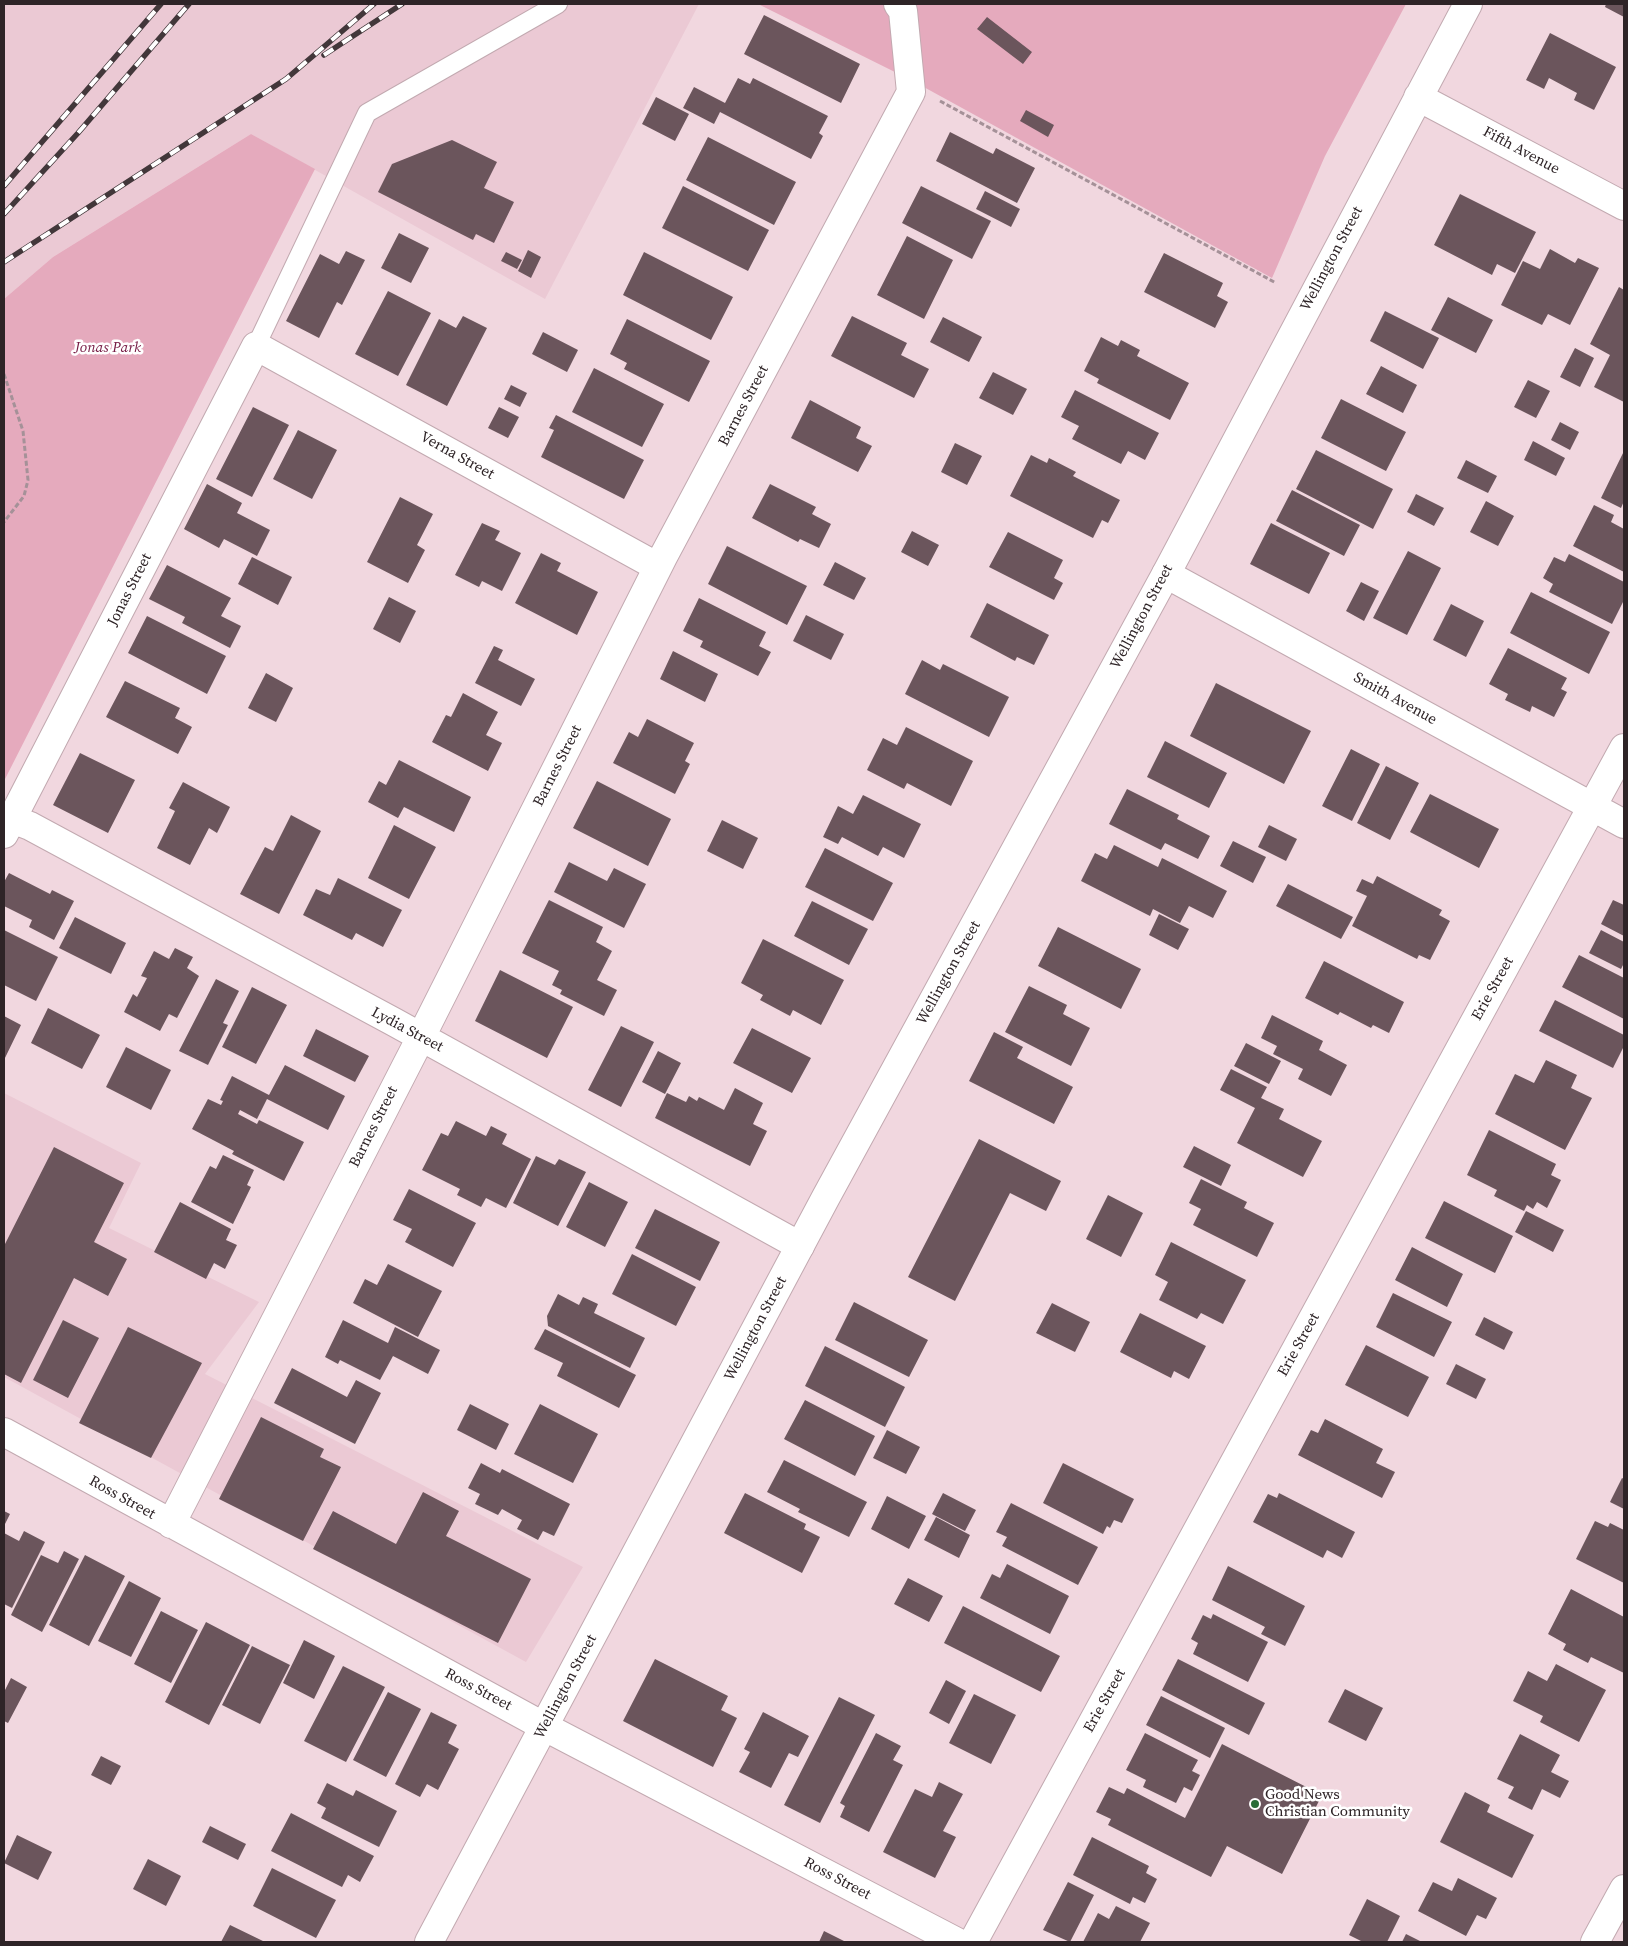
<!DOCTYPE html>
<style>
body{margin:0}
#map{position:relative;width:1628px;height:1946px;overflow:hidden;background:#f1d7df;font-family:"Source Serif 4",serif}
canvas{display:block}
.frame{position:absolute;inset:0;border:5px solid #2e2427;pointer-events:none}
</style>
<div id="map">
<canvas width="1628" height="1946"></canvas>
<div class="frame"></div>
</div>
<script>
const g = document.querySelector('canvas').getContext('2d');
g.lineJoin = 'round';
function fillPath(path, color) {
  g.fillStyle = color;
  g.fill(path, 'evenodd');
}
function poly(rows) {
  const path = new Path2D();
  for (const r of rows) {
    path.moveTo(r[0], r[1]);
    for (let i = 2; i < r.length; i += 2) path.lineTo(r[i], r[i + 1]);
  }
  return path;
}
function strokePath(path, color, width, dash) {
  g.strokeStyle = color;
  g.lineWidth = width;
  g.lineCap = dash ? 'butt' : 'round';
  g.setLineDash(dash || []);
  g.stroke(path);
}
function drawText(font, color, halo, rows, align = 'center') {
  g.font = font + ' "Source Serif 4",serif';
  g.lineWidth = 5;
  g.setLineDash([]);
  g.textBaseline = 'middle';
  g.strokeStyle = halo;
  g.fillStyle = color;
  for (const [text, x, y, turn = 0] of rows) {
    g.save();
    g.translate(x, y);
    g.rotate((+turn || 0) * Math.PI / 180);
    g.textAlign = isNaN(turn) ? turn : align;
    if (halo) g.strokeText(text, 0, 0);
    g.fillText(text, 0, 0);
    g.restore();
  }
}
fillPath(poly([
 [4,4,699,4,545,299,251,134,53,257,4,299],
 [4,1093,141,1163,109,1228,259,1302,205,1374,583,1567,526,1662,4,1377]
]), '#ebc9d4');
fillPath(poly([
 [758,4,1406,4,1325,156,1272,278,911,80],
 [251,134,315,169,4,781,4,299,53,257]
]), '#e5aabd');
fillPath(poly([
 [1606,4,1624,4,1624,17,1605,7],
 [764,15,860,64,841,103,744,54],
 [987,17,1032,52,1023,64,977,29],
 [1550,33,1616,67,1594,110,1574,100,1577,93,1549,78,1544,89,1526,80],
 [738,78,750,84,753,78,828,116,819,133,823,136,811,159,720,112,714,124,683,108,694,87,725,103],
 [656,97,689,114,675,141,642,124],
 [1026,110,1054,125,1048,137,1020,121],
 [950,132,993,154,996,148,1035,168,1017,203,936,161],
 [708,137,796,182,774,225,686,180],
 [452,140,497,162,484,188,514,202,494,243,476,234,473,240,378,192,392,164],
 [683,186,769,230,748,271,662,228],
 [921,186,991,221,972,259,902,223],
 [985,191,1020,209,1011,227,976,209],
 [1460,194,1536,232,1515,273,1497,264,1492,275,1434,245],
 [399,233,429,248,411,283,381,268],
 [907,236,953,260,924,319,877,295],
 [1550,249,1575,263,1578,258,1599,268,1570,325,1548,314,1542,325,1501,305,1523,261,1540,269],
 [528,250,541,257,531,278,518,271],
 [346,251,365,260,342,305,337,302,319,338,286,321,320,254,339,264],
 [506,252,522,260,517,269,501,261],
 [644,252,733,297,711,340,623,295],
 [1164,253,1223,283,1217,296,1228,302,1215,328,1144,292],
 [1619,287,1624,290,1624,402,1594,387,1610,355,1590,344],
 [388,291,431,313,398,376,355,354],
 [1448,297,1493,320,1476,353,1431,330],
 [1385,311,1439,338,1423,369,1370,341],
 [463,316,487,328,447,406,406,385,439,319,456,328],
 [852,316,907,343,901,355,929,369,914,398,831,356],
 [943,317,982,337,969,362,930,342],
 [627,319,710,361,689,402,624,369,627,363,610,354],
 [543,332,578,350,567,372,532,354],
 [1101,337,1118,346,1121,340,1140,350,1137,356,1189,383,1170,420,1097,383,1099,379,1084,371],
 [1575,348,1594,358,1580,387,1560,377],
 [1381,366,1417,385,1403,413,1366,394],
 [594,368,664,404,642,447,572,412],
 [993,372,1027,389,1013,415,979,398],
 [1528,380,1550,391,1536,418,1514,407],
 [511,385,527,393,520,407,504,399],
 [1075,390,1159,433,1145,460,1128,451,1121,464,1072,439,1079,426,1061,417],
 [1341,399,1406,432,1386,471,1321,438],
 [810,400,861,427,856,438,872,446,858,472,791,438],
 [253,407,289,425,252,497,216,479],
 [499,407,519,417,508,438,488,428],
 [556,415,644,460,624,499,541,457,554,430,549,428],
 [1560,422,1579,432,1570,450,1551,440],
 [298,430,337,450,312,499,273,479],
 [1533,441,1565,458,1556,476,1524,460],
 [955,443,982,456,967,485,941,472],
 [1316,450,1393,489,1373,529,1296,489],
 [1624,451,1624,501,1621,508,1601,498],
 [1031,455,1047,463,1049,458,1076,472,1073,476,1120,500,1108,523,1102,520,1093,538,1010,496],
 [1466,460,1497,476,1488,493,1457,478],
 [207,484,242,503,237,513,270,530,257,556,224,539,219,548,184,529],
 [770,484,816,507,812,514,831,524,819,548,800,539,798,542,752,518],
 [1292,490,1360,525,1344,556,1276,521],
 [1416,494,1444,508,1434,526,1407,512],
 [400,497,433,514,417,545,425,550,408,583,367,562],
 [1486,501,1514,516,1498,546,1470,532],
 [1594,505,1614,515,1611,522,1624,529,1624,572,1573,546],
 [482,523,500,531,495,540,521,553,502,591,482,581,479,587,455,575],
 [1271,523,1330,553,1309,594,1250,564],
 [912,531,939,545,928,566,901,552],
 [1008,532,1063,560,1054,578,1063,583,1054,600,989,567],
 [727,546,807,586,787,625,708,584],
 [1408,551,1441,568,1407,635,1373,618],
 [541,553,561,563,557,571,598,592,577,635,515,603],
 [1569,554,1624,582,1624,600,1612,624,1549,592,1553,584,1543,578,1554,557,1565,562],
 [252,557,292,577,278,605,238,584],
 [835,562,866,578,854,600,823,585],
 [167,565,231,598,221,616,241,626,230,648,182,623,185,617,149,599],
 [1361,582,1379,591,1364,621,1346,611],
 [1531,592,1610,632,1589,674,1510,633],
 [389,597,416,611,400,643,373,629],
 [699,598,766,632,759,646,771,652,758,676,700,647,703,641,683,631],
 [987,603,1049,635,1034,665,1017,657,1015,661,970,637],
 [1451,604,1484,621,1466,657,1433,640],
 [806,615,844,634,831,660,793,641],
 [147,616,226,656,207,694,128,653],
 [494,646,503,650,498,660,535,679,521,706,475,683],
 [1508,648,1567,678,1561,689,1567,692,1554,717,1532,706,1530,712,1505,700,1508,694,1489,684],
 [673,651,718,674,705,702,660,679],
 [922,660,940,670,943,664,1009,697,989,737,905,694],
 [266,673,293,688,276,722,248,708],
 [125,681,180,708,175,718,192,727,178,754,106,717],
 [1216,683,1311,731,1284,784,1190,736],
 [463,693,498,712,486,735,502,743,488,771,432,742,446,715,451,717],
 [647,719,694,743,685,761,690,764,675,794,613,763,629,732,638,737],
 [906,727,973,761,951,806,907,783,904,789,867,770,883,738,897,745],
 [1165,741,1227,773,1209,808,1147,777],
 [1351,749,1380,764,1352,821,1322,806],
 [80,753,135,780,108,833,53,805],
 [399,760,471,797,454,832,404,807,398,818,368,802,379,781,386,785],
 [1386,766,1419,783,1390,840,1357,823],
 [597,781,671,819,648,866,573,828],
 [183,782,230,807,217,833,209,828,190,865,157,848,175,811,169,808],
 [1127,789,1179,815,1177,819,1210,836,1198,859,1165,843,1161,850,1109,824],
 [1430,794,1499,829,1479,868,1410,832],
 [863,795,921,824,904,858,883,847,878,856,842,837,838,844,823,837,838,806,853,814],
 [291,815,321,831,279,914,240,894,265,847,273,851],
 [722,820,758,838,743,869,707,851],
 [394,825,436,847,409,899,368,878],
 [1269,825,1297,839,1286,861,1258,847],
 [1233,841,1266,857,1253,883,1220,866],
 [1114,845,1158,867,1162,858,1227,891,1213,918,1189,906,1180,923,1153,909,1150,916,1081,881,1095,853,1107,859],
 [825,848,893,883,873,921,805,887],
 [569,862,607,881,614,868,646,884,624,928,554,892],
 [9,873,50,894,52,890,74,901,54,940,29,927,32,920,4,906,4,882],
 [1377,876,1442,910,1439,915,1450,921,1430,960,1419,955,1417,959,1352,926,1367,896,1356,891,1362,879,1373,884],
 [338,878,402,910,383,947,356,933,352,940,303,915,316,889,330,895],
 [1288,884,1353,917,1341,939,1276,906],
 [549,900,603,927,596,942,612,951,597,980,617,990,604,1016,560,994,562,990,552,985,559,971,522,953],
 [1613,900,1624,905,1624,936,1601,924],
 [812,901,868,929,849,965,794,936],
 [1159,914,1189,929,1178,950,1149,935],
 [75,917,126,943,111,974,59,948],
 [1058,927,1141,969,1121,1009,1038,966],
 [4,930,58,957,36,1001,4,985],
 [1601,930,1624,942,1624,963,1621,969,1589,953],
 [763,939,844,980,821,1025,793,1010,790,1016,760,1000,763,995,741,983],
 [175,948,193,957,187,968,199,976,177,1018,169,1014,160,1031,124,1012,133,994,137,997,147,978,141,976,154,951,169,959],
 [1579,955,1624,978,1624,1019,1562,987],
 [1324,961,1404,1002,1389,1033,1373,1025,1371,1028,1340,1012,1338,1015,1305,998],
 [500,970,573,1007,547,1058,475,1021],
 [216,979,239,991,223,1023,228,1025,208,1065,179,1051],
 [1029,986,1067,1005,1063,1014,1090,1028,1071,1066,1005,1032],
 [252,987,287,1005,256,1064,222,1047],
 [1555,1000,1624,1035,1624,1046,1613,1068,1539,1031],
 [48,1008,100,1035,82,1069,31,1043],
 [1272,1015,1323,1041,1319,1050,1347,1065,1331,1096,1298,1079,1303,1069,1273,1054,1277,1046,1261,1038],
 [4,1016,21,1025,4,1060],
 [621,1026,654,1042,621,1107,588,1090],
 [752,1028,811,1058,792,1093,733,1063],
 [316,1029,369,1056,355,1082,303,1056],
 [994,1032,1023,1047,1017,1058,1073,1087,1054,1124,969,1081],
 [1246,1043,1281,1061,1269,1084,1234,1066],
 [126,1047,171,1070,151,1110,106,1087],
 [658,1051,681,1063,665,1094,642,1082],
 [1546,1060,1577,1075,1571,1088,1592,1098,1565,1150,1495,1114,1515,1074,1534,1083],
 [285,1065,345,1096,328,1130,267,1099,257,1119,240,1110,238,1114,257,1124,259,1120,304,1142,284,1181,232,1154,234,1151,192,1129,208,1099,221,1105,223,1101,220,1100,232,1076,269,1095],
 [1231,1069,1267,1087,1261,1098,1284,1109,1279,1119,1322,1141,1303,1177,1237,1143,1255,1108,1220,1090],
 [735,1088,763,1103,753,1124,767,1131,750,1166,655,1118,667,1093,686,1102,689,1096,697,1101,699,1097,724,1110],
 [456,1121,486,1136,491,1126,507,1134,502,1144,531,1159,506,1208,486,1198,481,1207,457,1195,460,1189,422,1170,441,1133,448,1136],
 [1489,1130,1556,1164,1551,1175,1561,1180,1547,1208,1537,1202,1533,1209,1527,1205,1524,1211,1494,1196,1497,1190,1467,1175],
 [979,1139,1061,1181,1046,1211,1010,1193,955,1301,908,1277],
 [1194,1146,1231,1165,1221,1186,1183,1167],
 [54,1147,124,1183,94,1242,127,1259,108,1296,74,1278,21,1383,4,1374,4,1246],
 [223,1155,254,1170,247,1185,251,1187,233,1224,191,1202,210,1166,216,1169],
 [536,1156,555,1165,559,1159,586,1172,558,1226,513,1203],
 [1201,1179,1247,1202,1244,1208,1274,1223,1257,1257,1193,1225,1201,1209,1189,1203],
 [589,1182,628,1202,605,1247,566,1227],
 [409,1189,476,1223,453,1267,405,1242,412,1229,393,1220],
 [1108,1195,1143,1213,1121,1257,1086,1239],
 [1444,1201,1513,1236,1495,1273,1425,1238],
 [180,1202,231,1229,226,1240,237,1245,225,1269,214,1263,206,1279,154,1252],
 [655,1209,720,1242,700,1281,635,1248],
 [1526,1211,1564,1230,1553,1252,1515,1232],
 [1171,1242,1246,1280,1223,1324,1201,1313,1197,1319,1159,1300,1168,1282,1155,1275],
 [1412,1247,1463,1274,1447,1307,1395,1280],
 [632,1254,696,1287,676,1326,612,1294],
 [388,1264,442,1291,418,1337,353,1303,365,1279,377,1285],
 [1393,1293,1452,1322,1434,1357,1376,1327],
 [558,1294,579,1305,583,1297,598,1304,594,1313,645,1338,630,1368,548,1326,547,1316],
 [854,1302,928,1340,909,1377,835,1340],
 [1052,1303,1090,1322,1075,1352,1036,1333],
 [1140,1313,1206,1346,1189,1379,1174,1371,1171,1378,1120,1352],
 [1484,1317,1513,1332,1504,1350,1475,1335],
 [63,1320,99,1338,68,1398,33,1380],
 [343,1320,388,1343,395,1327,440,1350,428,1374,393,1356,380,1380,340,1360,338,1364,325,1357],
 [128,1327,202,1363,151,1458,79,1423],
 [545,1329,636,1375,619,1408,557,1376,563,1363,534,1349],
 [1366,1345,1429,1377,1408,1417,1345,1385],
 [825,1346,905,1387,885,1427,805,1386],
 [1456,1364,1486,1379,1476,1399,1446,1384],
 [292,1368,347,1397,356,1380,381,1393,355,1444,274,1403],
 [805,1400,875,1436,855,1476,784,1439],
 [470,1404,509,1424,496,1450,457,1430],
 [540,1404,598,1434,573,1483,514,1454],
 [261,1417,324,1449,320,1457,341,1467,303,1541,219,1499],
 [1325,1419,1383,1449,1376,1463,1395,1472,1382,1498,1298,1455,1311,1430,1318,1433],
 [887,1430,920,1447,906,1474,873,1458],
 [784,1460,867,1502,849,1537,798,1512,800,1509,767,1492],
 [481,1463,500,1473,502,1469,570,1504,554,1536,543,1531,538,1540,517,1529,522,1520,502,1509,498,1515,475,1504,480,1494,468,1488],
 [1063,1463,1134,1499,1122,1523,1114,1520,1110,1528,1107,1526,1103,1534,1043,1503],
 [1622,1478,1624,1479,1624,1509,1610,1502],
 [423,1492,459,1511,446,1536,531,1579,498,1643,313,1549,333,1511,396,1544],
 [745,1493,806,1524,804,1529,820,1537,802,1573,724,1533],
 [943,1493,976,1510,965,1531,932,1514],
 [1279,1493,1355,1532,1342,1558,1327,1550,1323,1558,1253,1522,1268,1494,1277,1498],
 [887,1496,926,1516,909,1549,871,1529],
 [1011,1503,1098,1547,1078,1585,1002,1546,1007,1537,996,1532],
 [4,1511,10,1514,4,1526],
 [936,1517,970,1535,959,1558,924,1540],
 [1595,1521,1608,1527,1610,1523,1624,1530,1624,1583,1576,1559],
 [24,1531,45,1542,12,1608,4,1604,4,1533,19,1541],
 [64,1551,79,1559,42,1632,11,1615,41,1555,58,1563],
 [85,1555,125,1576,89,1646,49,1625],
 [1007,1564,1069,1596,1050,1634,980,1598,992,1574,1000,1578],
 [1228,1566,1305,1606,1285,1646,1261,1634,1265,1627,1212,1600],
 [908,1578,943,1596,929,1622,894,1604],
 [129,1581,161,1598,131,1657,98,1641],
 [1571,1589,1624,1617,1624,1673,1591,1657,1588,1663,1563,1650,1566,1644,1548,1634],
 [963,1606,1060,1656,1041,1692,944,1643],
 [161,1611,198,1630,171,1683,134,1664],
 [1213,1614,1268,1642,1248,1682,1193,1654,1198,1643,1191,1639,1203,1615,1211,1619],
 [206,1622,250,1645,209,1725,165,1702],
 [304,1640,335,1656,314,1699,283,1683],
 [252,1646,290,1665,260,1724,222,1705],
 [655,1659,728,1696,721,1710,737,1718,713,1767,623,1721],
 [1178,1659,1265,1703,1249,1735,1162,1690],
 [1556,1664,1606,1690,1579,1742,1540,1722,1543,1716,1513,1701,1528,1671,1547,1681],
 [343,1666,385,1687,346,1762,304,1741],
 [11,1678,27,1687,8,1723,4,1721,4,1692],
 [946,1680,966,1691,949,1724,929,1713],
 [1345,1689,1383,1708,1366,1741,1328,1722],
 [388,1692,421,1709,386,1777,353,1760],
 [974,1694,1016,1715,991,1764,949,1743],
 [1161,1696,1225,1728,1210,1758,1146,1725],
 [839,1697,875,1715,820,1823,784,1805],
 [431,1712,457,1725,448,1743,459,1749,438,1790,427,1784,420,1797,395,1784],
 [763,1712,809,1736,798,1757,789,1753,771,1788,739,1772,750,1752,744,1749],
 [876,1733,901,1746,893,1760,903,1765,869,1832,840,1817,845,1806,840,1803],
 [1145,1733,1198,1760,1192,1771,1200,1775,1192,1791,1184,1787,1176,1803,1143,1787,1146,1780,1126,1770],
 [1520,1734,1560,1755,1551,1772,1569,1781,1560,1798,1542,1789,1532,1810,1508,1798,1514,1787,1497,1779],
 [1222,1744,1322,1795,1282,1874,1227,1846,1211,1877,1108,1825,1111,1819,1096,1812,1109,1787,1124,1794,1127,1788,1185,1818],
 [101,1756,121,1766,111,1785,91,1775],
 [939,1782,963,1794,943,1831,956,1837,935,1878,883,1852,915,1789,932,1797],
 [327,1783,353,1796,356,1790,397,1811,379,1847,321,1818,326,1808,317,1803],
 [1465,1792,1490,1805,1487,1812,1534,1835,1512,1878,1440,1842],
 [291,1813,374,1856,360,1882,348,1875,342,1887,271,1851],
 [210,1826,246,1844,238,1860,202,1842],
 [17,1835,52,1852,38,1880,4,1863],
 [1092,1837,1149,1866,1146,1873,1157,1879,1145,1903,1133,1897,1130,1904,1073,1875],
 [148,1859,181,1876,166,1906,133,1889],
 [272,1868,336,1900,316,1938,253,1906],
 [1458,1878,1497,1898,1486,1919,1477,1915,1466,1936,1418,1911,1433,1882,1452,1891],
 [1068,1882,1094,1895,1070,1942,1043,1930],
 [1367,1899,1400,1916,1387,1942,1363,1942,1349,1935],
 [1116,1906,1150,1923,1140,1942,1083,1942,1098,1913,1109,1919],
 [230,1925,265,1942,221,1942],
 [824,1931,846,1942,819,1942],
 [1406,1934,1422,1942,1402,1942]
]), '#6b555c');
const service = poly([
 [256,346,367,113,558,4]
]);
const minor = poly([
 [1166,574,1624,824],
 [12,819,30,826,394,1022,800,1246],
 [4,834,256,346,658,567],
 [4,1432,545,1727,957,1942],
 [171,1524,421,1037,663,557,911,92,903,11,898,4],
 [973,1942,1624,748],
 [1595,1942,1624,1889]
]);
const tertiary = poly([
 [1418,97,1624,206],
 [429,1942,826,1197,1166,574,1468,4]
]);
strokePath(service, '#c2a9b0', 20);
strokePath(minor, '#c2a9b0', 30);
strokePath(tertiary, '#c2a9b0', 30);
strokePath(poly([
 [940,101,1276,283],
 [4,374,23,431,28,480,24,496,4,522]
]), '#a59198', 3, [5, 2.5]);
strokePath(service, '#fff', 18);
strokePath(minor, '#fff', 28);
strokePath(tertiary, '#fff', 28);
const rail = poly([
 [324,55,402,4],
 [4,186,161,4],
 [4,214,78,133,189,4],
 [4,262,286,79,374,4]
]);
strokePath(rail, '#42373a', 5.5);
strokePath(rail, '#fff', 4, [11]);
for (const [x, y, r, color] of [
 [1255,1804,5,"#296c37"]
]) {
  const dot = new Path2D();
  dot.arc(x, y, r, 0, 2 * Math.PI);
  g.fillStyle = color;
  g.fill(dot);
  strokePath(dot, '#fff', 2);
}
drawText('15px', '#2e2427', '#fff', [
 ["Fifth Avenue",1521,151,28],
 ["Wellington Street",1332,259,-62],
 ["Barnes Street",744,406,-62],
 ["Verna Street",457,456,29],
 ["Jonas Street",130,590,-63],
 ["Wellington Street",1142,617,-62],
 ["Smith Avenue",1395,699,29],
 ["Barnes Street",558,766,-63],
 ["Wellington Street",949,973,-61],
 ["Erie Street",1493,989,-61],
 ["Lydia Street",407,1030,28],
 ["Barnes Street",374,1127,-63],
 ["Wellington Street",756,1329,-62],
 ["Erie Street",1299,1345,-61],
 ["Ross Street",122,1498,29],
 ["Wellington Street",566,1687,-62],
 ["Ross Street",478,1690,28],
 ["Erie Street",1105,1701,-61],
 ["Ross Street",837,1879,28]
]);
drawText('italic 15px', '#741842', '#fff', [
 ["Jonas Park",108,348]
]);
drawText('15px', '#2e2427', '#fff', [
 ["Good News",1265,1795],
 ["Christian Community",1265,1812]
], 'left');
</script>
